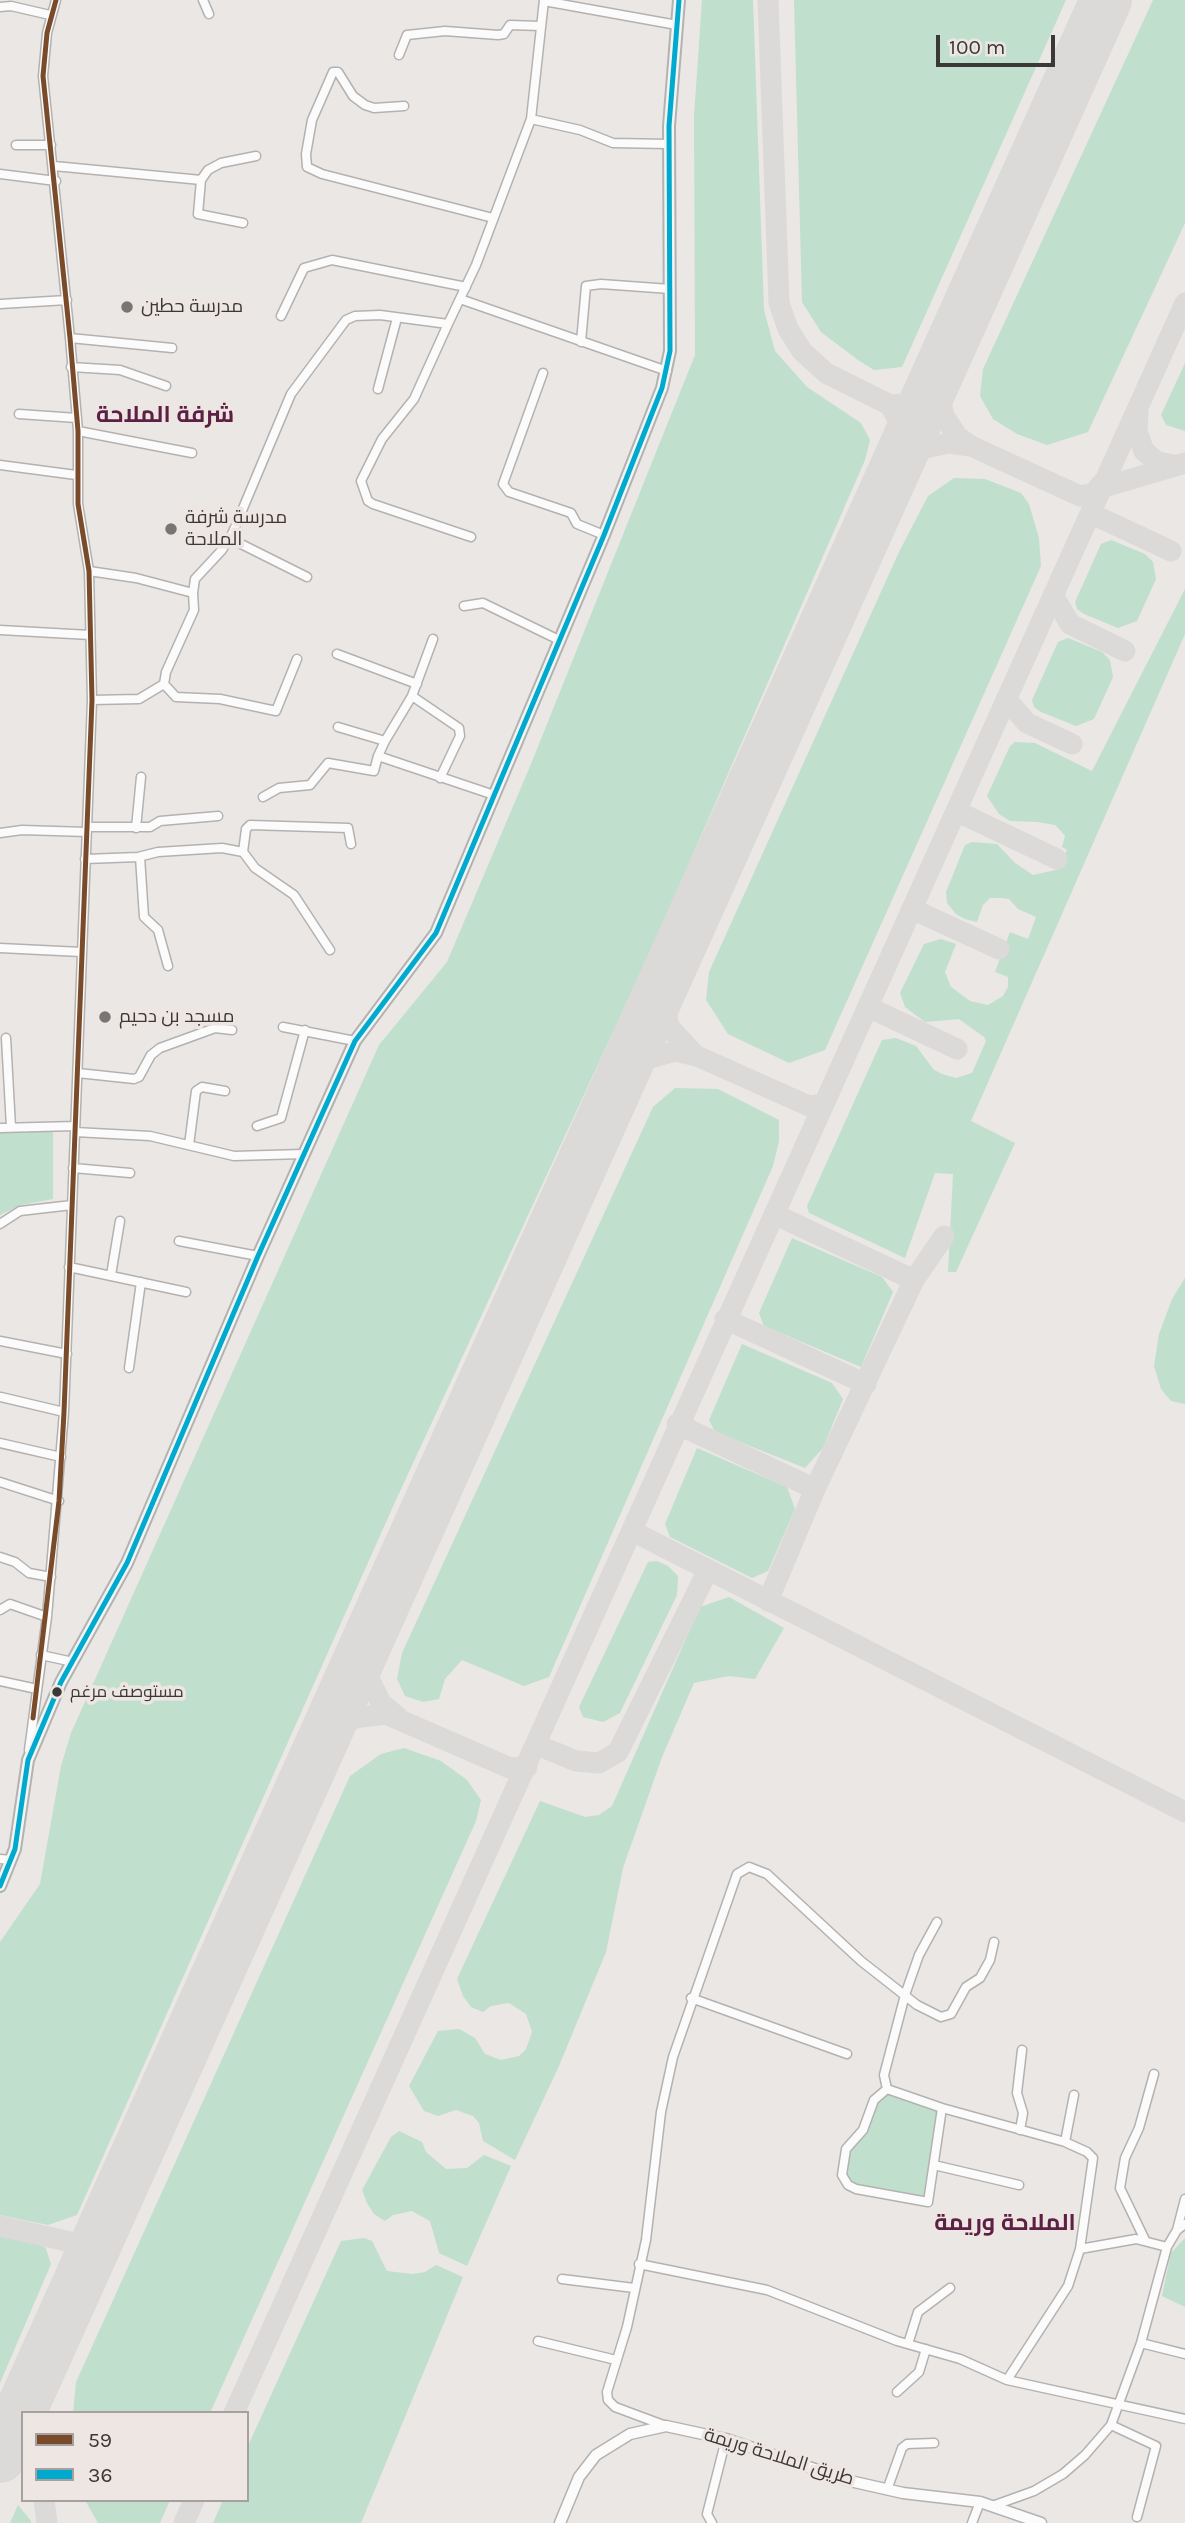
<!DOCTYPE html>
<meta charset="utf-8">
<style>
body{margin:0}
#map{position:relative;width:1185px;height:2523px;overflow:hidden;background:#eae7e5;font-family:Karla,sans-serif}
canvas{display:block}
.legend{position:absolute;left:21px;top:2411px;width:228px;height:91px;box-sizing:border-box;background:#ede6e2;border:2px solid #a6a19e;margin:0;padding:9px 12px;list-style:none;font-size:21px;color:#3b3937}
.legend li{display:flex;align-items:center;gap:14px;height:35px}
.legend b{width:35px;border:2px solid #a6a19e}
.scale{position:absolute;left:936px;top:35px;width:119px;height:32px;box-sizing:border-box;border:4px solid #3b3937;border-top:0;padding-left:9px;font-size:21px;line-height:24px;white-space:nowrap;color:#3b3937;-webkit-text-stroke:5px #ede6e2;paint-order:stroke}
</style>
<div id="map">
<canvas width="1185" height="2523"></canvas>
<ul class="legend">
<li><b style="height:9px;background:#7a4b2a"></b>59</li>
<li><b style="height:9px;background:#00a9ce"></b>36</li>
</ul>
<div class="scale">100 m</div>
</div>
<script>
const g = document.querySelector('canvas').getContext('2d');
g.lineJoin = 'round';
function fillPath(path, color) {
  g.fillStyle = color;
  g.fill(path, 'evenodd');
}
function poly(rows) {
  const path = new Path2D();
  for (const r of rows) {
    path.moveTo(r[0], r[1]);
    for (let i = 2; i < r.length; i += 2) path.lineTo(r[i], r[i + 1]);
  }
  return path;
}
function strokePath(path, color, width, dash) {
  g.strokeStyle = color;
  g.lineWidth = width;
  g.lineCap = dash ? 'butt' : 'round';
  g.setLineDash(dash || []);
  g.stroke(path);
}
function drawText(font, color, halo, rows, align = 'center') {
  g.font = font + ' Karla,Cairo,sans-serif';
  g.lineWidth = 7;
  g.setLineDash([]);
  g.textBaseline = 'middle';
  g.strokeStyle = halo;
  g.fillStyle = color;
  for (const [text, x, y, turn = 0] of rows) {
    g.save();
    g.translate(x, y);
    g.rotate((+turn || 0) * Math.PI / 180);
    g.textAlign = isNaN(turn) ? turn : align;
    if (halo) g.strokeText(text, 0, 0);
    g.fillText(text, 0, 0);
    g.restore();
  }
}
fillPath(poly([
 [702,0,753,0,764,310,775,351,807,387,861,423,870,440,865,460,652,948,395,1502,77,2215,48,2225,0,2215,0,1942,40,1884,61,1766,71,1733,379,1045,447,962,531,764,695,355,694,116],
 [794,0,1066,0,902,367,874,370,858,360,821,332,802,302],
 [1153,0,1185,0,1185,223,1088,432,1047,445,1017,434,993,419,980,396,983,369],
 [1185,363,1185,431,1166,425,1161,415],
 [954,478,985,479,1021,493,1029,504,1039,538,1041,566,825,1050,789,1063,728,1034,706,1000,709,972,899,552,928,496],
 [1111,540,1145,554,1153,562,1156,579,1137,621,1118,628,1084,614,1077,609,1075,602,1101,544],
 [1185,589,1185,634,971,1121,1015,1143,956,1272,948,1272,953,1174,935,1173,905,1258,809,1213,807,1206,882,1040,896,1038,916,1046,934,1070,942,1074,956,1078,972,1073,986,1041,984,1037,959,1019,925,1022,905,1007,900,993,924,944,941,939,956,944,945,972,951,987,970,1001,988,1005,1003,996,1008,987,1008,977,995,972,1010,932,1028,939,1036,917,1018,909,1009,899,1002,898,990,898,983,905,977,922,965,919,956,914,947,903,946,892,965,845,972,842,997,844,1015,863,1033,875,1060,869,1067,850,1062,847,1065,836,1061,831,1055,825,1037,822,1010,821,999,814,987,796,1010,746,1015,742,1035,743,1092,771],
 [1068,638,1102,652,1110,660,1113,677,1094,719,1076,726,1041,712,1034,707,1032,700,1058,642],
 [675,1088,718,1089,779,1120,779,1141,773,1166,549,1677,524,1686,462,1660,445,1679,439,1699,423,1702,405,1696,397,1679,402,1653,653,1107],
 [53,1129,53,1199,21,1205,0,1215,0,1131],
 [792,1238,882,1277,893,1292,861,1367,764,1326,759,1313],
 [1185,1278,1185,1404,1171,1401,1161,1389,1154,1366,1159,1334,1172,1299],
 [742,1344,832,1383,843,1399,823,1448,805,1468,715,1432,709,1420],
 [697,1448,787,1487,795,1509,768,1571,752,1578,670,1537,665,1524],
 [657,1561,668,1566,678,1576,677,1595,620,1713,603,1722,583,1717,579,1707,648,1562],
 [729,1597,784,1628,755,1679,729,1676,694,1683,662,1757,623,1868,606,1952,559,2066,515,2160,483,2141,479,2123,473,2116,456,2110,438,2116,424,2111,409,2086,438,2031,459,2029,475,2038,485,2054,501,2060,519,2056,526,2049,532,2032,526,2014,509,2003,491,2006,483,2012,471,2007,463,1996,457,1979,540,1801,585,1817,599,1815,612,1806,700,1607],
 [404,1748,441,1761,467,1780,481,1800,476,1821,210,2413,73,2413,76,2382,350,1776,381,1754],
 [887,2089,942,2108,930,2199,856,2189,844,2181,846,2149,860,2134,870,2105],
 [399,2131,422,2142,426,2152,446,2169,467,2168,484,2155,511,2166,467,2266,439,2253,430,2221,412,2211,393,2215,385,2221,374,2214,367,2203,362,2190,391,2137],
 [0,2232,39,2240,46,2249,51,2264,0,2383],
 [364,2238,372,2241,387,2271,413,2274,425,2272,436,2265,463,2277,361,2523,213,2523,223,2500,247,2500,247,2448,341,2241],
 [1185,2238,1185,2307,1162,2296,1171,2253],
 [85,2500,170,2500,160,2523,98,2523],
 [18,2505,31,2521,31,2523,10,2523]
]), '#c0dfcd');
strokePath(poly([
 [768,0,779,303,788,329,802,351,826,373,890,405,902,427,905,447],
 [890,405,908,404,931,388],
 [1138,412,1137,432,1144,451,1157,462,1175,465],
 [971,446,1080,496,1094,493,1103,482],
 [888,484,904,464,925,448,949,443,971,446,958,437,944,416,936,376],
 [1101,488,1185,463],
 [1092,514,1171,551],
 [1053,595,1070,624,1125,651],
 [1006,699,1027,723,1072,744],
 [956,811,1057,859],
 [912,909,999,949],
 [661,987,669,1027,694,1054],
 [868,1007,957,1049],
 [616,1087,644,1060,675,1051,697,1056,809,1106,824,1104],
 [774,1214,914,1280],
 [725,1319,866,1384],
 [677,1424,815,1489],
 [632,1531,1185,1812],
 [768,1601,815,1489,914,1280,944,1236],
 [368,1640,366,1661,369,1679,381,1703,398,1717],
 [537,1745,576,1761,599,1763,618,1752,708,1570],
 [319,1747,354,1718,386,1714,510,1768,527,1767],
 [0,2226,93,2247],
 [30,2393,33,2413],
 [234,2413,1185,303],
 [44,2500,47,2523],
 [184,2523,194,2500]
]), '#dcdad9', 21);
strokePath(poly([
 [0,2457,1106,0]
]), '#dcdad9', 52);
const minor = poly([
 [203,0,209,14],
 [544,1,677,25],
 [0,7,11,6,50,15],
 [399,55,407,35,445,31,498,35,504,34,510,25,540,26],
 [404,106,374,108,365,105,353,96,338,72,333,72,312,120,306,154,307,167,322,174,493,218],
 [531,119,580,130,613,143,669,144],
 [16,145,51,145],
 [54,166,201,180,198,214,243,223],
 [0,174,56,181],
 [201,180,208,170,221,163,256,156],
 [460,299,667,371],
 [0,304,67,300],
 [281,316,304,268,332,260,466,287],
 [448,324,414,399,382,439,361,481,368,501,373,504,471,537],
 [70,338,172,348],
 [581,342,586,286,601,284,670,289],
 [71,367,120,370,166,386],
 [543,373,503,484,509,492,571,513,577,524,604,535],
 [378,389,397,318],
 [19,414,77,418],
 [78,431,192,453],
 [0,465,76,475],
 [229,538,307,577],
 [89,571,136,578,193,593,195,579,222,550,233,532,291,394,346,320,355,316,380,315,448,324,476,265,531,119,544,0],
 [464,606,483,603,559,640],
 [0,630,90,635],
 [433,639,412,696,459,728,460,736,440,778],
 [337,654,417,684],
 [164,684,176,697,220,699,276,711,297,659],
 [92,700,139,699,164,684,166,672,194,610,193,593],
 [338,727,385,741,378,756,494,795],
 [385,741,412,696],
 [263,797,279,788,310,785,328,763,374,771,378,756],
 [87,827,150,827,160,821,218,816],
 [136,828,141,777],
 [0,833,22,830,87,832],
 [243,852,246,829,250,825,348,828,351,844],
 [140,857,144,917,158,930,168,966],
 [85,859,138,857,158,852,222,848,243,852,255,868,294,895,330,950],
 [0,948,81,952],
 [283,1027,355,1041],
 [6,1038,11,1127],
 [78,1073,134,1079,139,1077,151,1055,160,1048,215,1028,232,1030],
 [257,1126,281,1118,305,1030],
 [0,1128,75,1126],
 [75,1132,150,1136,234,1156,303,1154],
 [189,1145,196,1091,202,1087,225,1091],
 [73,1168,130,1173],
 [0,1224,20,1211,72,1205],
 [179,1241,258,1256],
 [69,1267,186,1292],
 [111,1275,120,1221],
 [0,1341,67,1354],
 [129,1368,141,1282],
 [1,1397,64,1412],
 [0,1443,61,1457],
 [0,1482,59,1501],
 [0,1557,15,1562,29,1573,51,1577],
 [0,1610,10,1604,47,1617],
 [41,1655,73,1662],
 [0,1681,37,1689],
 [29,1750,47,1617,64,1412,92,700,89,571,78,504,78,431,70,338,43,76,47,33,56,0],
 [0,1859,11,1860],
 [937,1922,919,1955,905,1995,884,2075,887,2089,942,2108,1065,2142,1087,2152,1093,2158,1080,2249,1068,2286,1007,2380],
 [691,1998,847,2054],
 [887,2089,874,2100,863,2130,846,2149,842,2175,848,2185,856,2189,928,2202,942,2108],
 [1020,2130,1023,2113,1017,2093,1022,2050],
 [1065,2142,1074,2095],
 [934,2165,1019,2185],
 [1177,2230,1185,2199],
 [1145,2240,1120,2188,1125,2158,1139,2128,1154,2074],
 [1080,2249,1136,2239,1167,2247],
 [639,2264,767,2290,897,2341,960,2359,1007,2380,1185,2419],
 [562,2279,634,2288],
 [538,2341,616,2360],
 [1141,2343,1185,2354],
 [908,2344,918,2312,950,2288],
 [897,2392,919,2372,926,2349],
 [1111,2425,1156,2446,1137,2517],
 [666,2426,615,2407,608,2400,607,2392,627,2327,646,2240,661,2112,673,2057,737,1874,749,1867,767,1874,861,1961,917,2005,941,2017,951,2014,966,1987,980,1978,990,1960,994,1942],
 [887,2490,902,2448,907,2444,934,2443],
 [995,2505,1034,2491,1063,2474,1085,2455,1111,2425,1141,2343,1167,2247,1177,2230,1185,2224],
 [712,2523,707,2514,726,2439],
 [972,2523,980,2502]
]);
const tertiary = poly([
 [560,2523,579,2477,596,2455,630,2434,666,2426,726,2439,850,2481,903,2493,980,2502,1041,2523]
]);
const secondary = poly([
 [0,1886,15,1849,28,1760,61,1682,127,1563,258,1256,355,1041,436,933,604,535,662,388,670,351,669,126,679,0]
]);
strokePath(minor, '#b4b2b0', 11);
strokePath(tertiary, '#b4b2b0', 13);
strokePath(secondary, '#b4b2b0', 14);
strokePath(minor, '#fcfbfb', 8);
strokePath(tertiary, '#fcfbfb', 10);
strokePath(secondary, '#f2f5f5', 10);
strokePath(poly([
 [33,1718,59,1501,64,1412,92,700,89,571,78,504,78,431,70,338,43,76,47,33,56,0]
]), '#7a4b2a', 5);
strokePath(poly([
 [0,1886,15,1849,28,1760,61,1682,127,1563,258,1256,355,1041,436,933,604,535,662,388,670,351,669,126,679,0]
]), '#00a9ce', 5);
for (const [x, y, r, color] of [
 [127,307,7,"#787674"],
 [171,529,7,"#787674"],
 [105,1017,7,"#787674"],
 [57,1692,6,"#3b3937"]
]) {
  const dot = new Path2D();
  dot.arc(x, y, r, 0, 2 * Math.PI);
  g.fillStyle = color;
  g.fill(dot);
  strokePath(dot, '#ede6e2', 2.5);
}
drawText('17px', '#3b3937', '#ede6e2', [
 ["مستوصف مرغم",70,1692]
], 'left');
drawText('19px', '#3b3937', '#ede6e2', [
 ["مدرسة حطين",141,307],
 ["مدرسة شرفة",185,518],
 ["الملاحة",185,540],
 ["مسجد بن دحيم",119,1017]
], 'left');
drawText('19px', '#3b3937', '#ede6e2', [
 ["طريق الملاحة وريمة",779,2457,17]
]);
drawText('bold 23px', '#5c2045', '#ede6e2', [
 ["شرفة الملاحة",165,415],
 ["الملاحة وريمة",1005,2223]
]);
</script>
